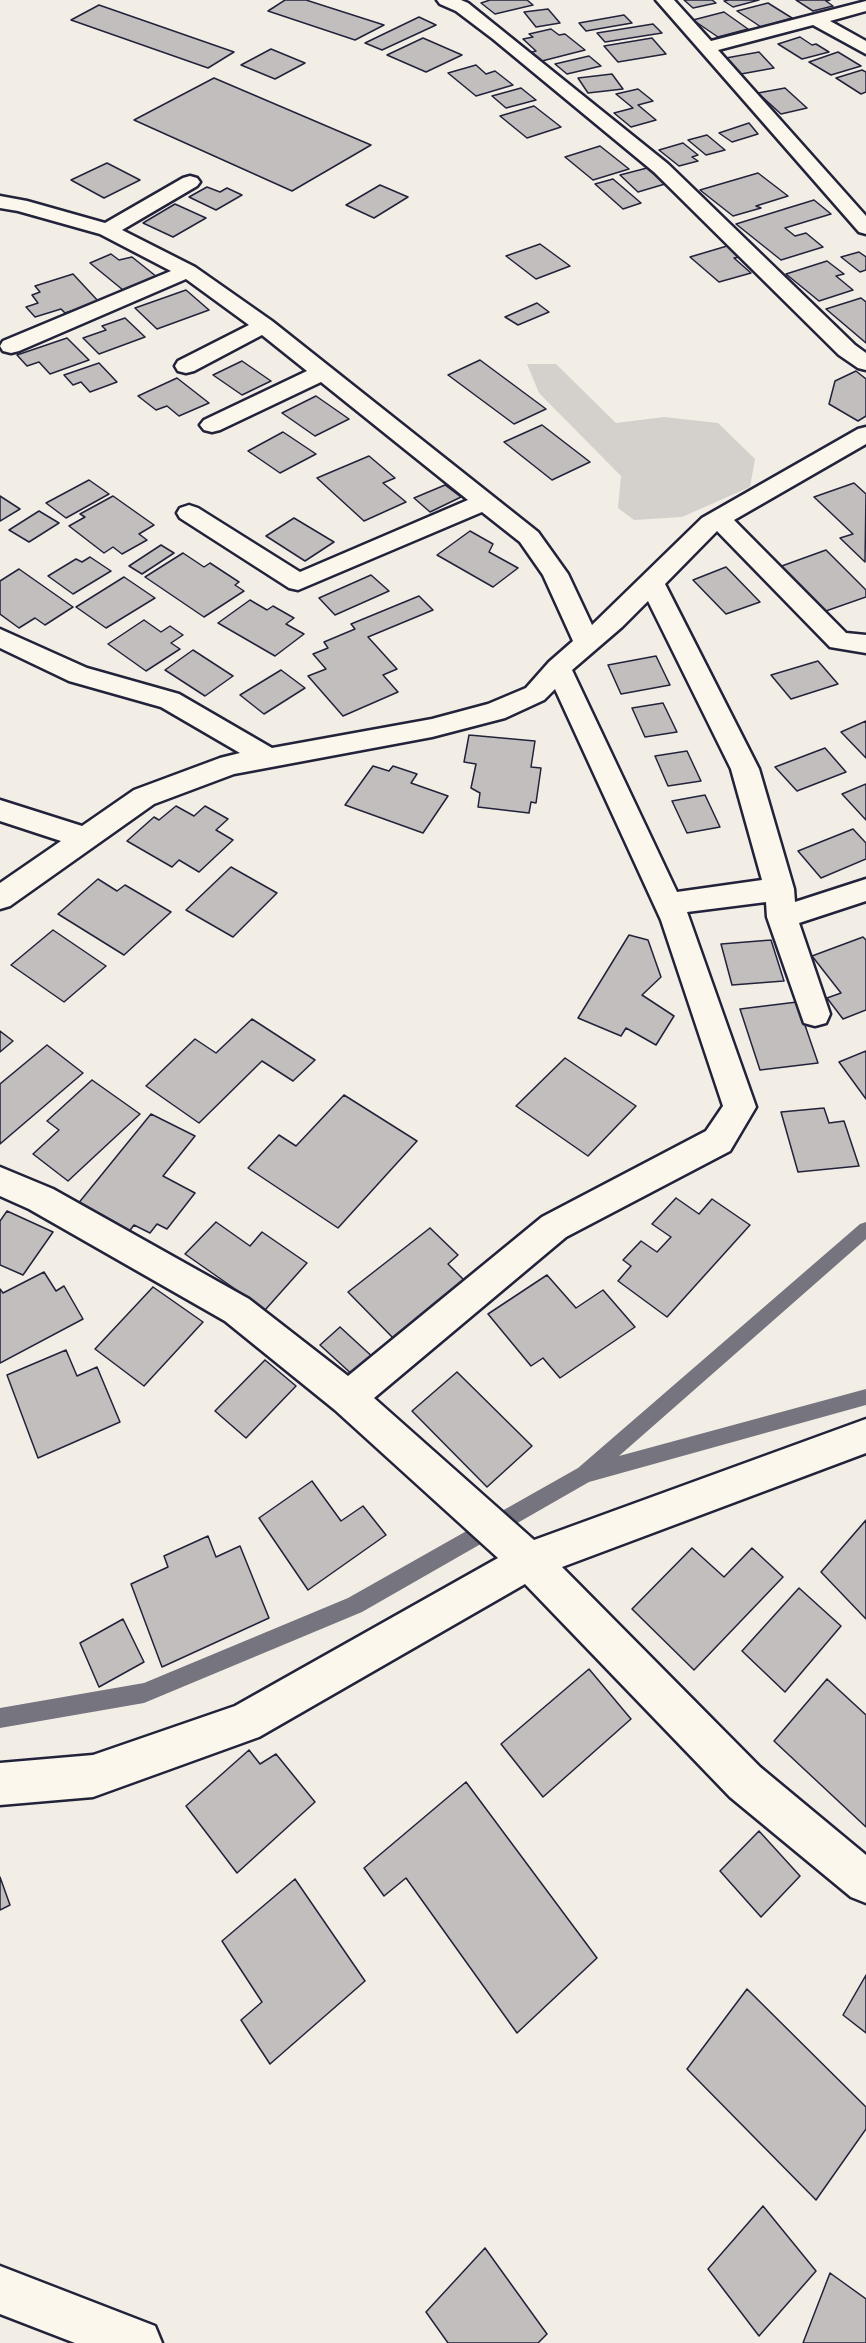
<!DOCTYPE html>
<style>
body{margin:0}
canvas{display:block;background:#f2eee5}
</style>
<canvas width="866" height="2343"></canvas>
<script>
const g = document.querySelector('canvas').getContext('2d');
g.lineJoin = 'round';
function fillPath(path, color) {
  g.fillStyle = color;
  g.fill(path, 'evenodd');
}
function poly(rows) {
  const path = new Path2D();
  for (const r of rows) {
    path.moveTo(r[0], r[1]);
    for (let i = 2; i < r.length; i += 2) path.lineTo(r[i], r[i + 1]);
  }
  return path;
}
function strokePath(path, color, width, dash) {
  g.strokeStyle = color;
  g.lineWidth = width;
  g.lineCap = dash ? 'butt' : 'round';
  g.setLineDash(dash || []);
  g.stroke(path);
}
fillPath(poly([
 [527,364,556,364,616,423,664,417,718,423,755,459,750,487,682,517,634,520,618,508,621,476,539,393]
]), '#d4d1cc');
fillPath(poly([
 [866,1222,866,1239,619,1456,866,1389,866,1405,589,1482,362,1612,144,1703,0,1728,0,1708,144,1683,348,1598,578,1468,860,1224,866,1222]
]), '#76747f');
const building = poly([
 [285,0,306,0,384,25,355,40,268,11,285,0],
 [490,0,527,0,533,5,495,14,481,3,490,0],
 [684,0,712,0,716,3,693,8,684,0],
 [729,0,759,0,733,7,724,1,729,0],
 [796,0,830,0,826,1,833,6,813,11,796,0],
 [768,3,792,18,761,27,737,11,768,3],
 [99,5,234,52,208,68,71,20,99,5],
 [548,9,560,23,536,27,524,12,548,9],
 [724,12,748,29,718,37,693,20,724,12],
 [624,15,632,23,586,31,579,23,624,15],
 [419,17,436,25,382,50,365,43,419,17],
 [653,24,662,33,605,42,597,33,653,24],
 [551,29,559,35,565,34,585,50,538,62,528,53,536,51,523,39,533,37,529,34,551,29],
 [800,37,812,45,816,44,829,52,802,59,778,44,800,37],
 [423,38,462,55,426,72,387,55,423,38],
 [652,38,666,54,618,62,604,46,652,38],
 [271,49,305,63,275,79,241,65,271,49],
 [759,52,774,68,741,74,726,58,759,52],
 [838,52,861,66,831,75,809,62,838,52],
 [589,56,601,66,567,74,555,64,589,56],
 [476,65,486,74,495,71,513,85,476,96,448,73,476,65],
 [862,70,866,72,866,92,861,94,836,78,862,70],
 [612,74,623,89,588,93,578,78,612,74],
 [214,78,371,145,292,191,134,120,214,78],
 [521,88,536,100,506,108,492,96,521,88],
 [785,88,807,108,781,114,758,93,785,88],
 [638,89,653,101,638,105,656,120,631,127,614,113,633,108,616,94,638,89],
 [534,106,561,127,527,138,500,116,534,106],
 [749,123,758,134,732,142,719,133,749,123],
 [707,135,725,150,706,155,688,140,707,135],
 [683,143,698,155,692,157,698,161,679,166,659,150,683,143],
 [600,146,629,169,593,180,565,157,600,146],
 [107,163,140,180,104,198,71,180,107,163],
 [647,168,665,184,638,192,620,175,647,168],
 [758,173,788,196,756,206,761,208,733,216,700,190,758,173],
 [613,179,641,203,623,209,595,184,613,179],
 [380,185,408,197,374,218,346,205,380,185],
 [207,187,220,192,227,188,242,195,216,210,189,197,207,187],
 [814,200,831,214,785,228,795,236,806,233,823,247,781,260,736,224,814,200],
 [175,204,206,218,173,237,143,223,175,204],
 [540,244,570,266,536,279,506,256,540,244],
 [727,246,740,257,734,258,751,273,719,282,690,257,727,246],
 [859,252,866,257,866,270,860,272,841,257,859,252],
 [111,254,119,260,132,257,157,277,123,290,90,263,111,254],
 [827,261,844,274,836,276,853,290,819,301,786,274,827,261],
 [73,274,99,302,65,313,61,309,35,317,26,307,38,303,32,295,40,292,35,286,73,274],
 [186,290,209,310,157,329,135,308,186,290],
 [861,298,866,302,866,343,826,309,861,298],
 [537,303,549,312,518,325,505,317,537,303],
 [125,318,145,337,99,354,83,338,106,330,102,326,125,318],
 [67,338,89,360,50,374,39,362,27,366,17,355,67,338],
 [480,360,546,409,514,424,448,375,480,360],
 [242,361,271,381,242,395,213,375,242,361],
 [99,363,117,382,90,392,81,382,73,385,64,375,99,363],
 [856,371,866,379,866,416,858,421,829,404,835,381,856,371],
 [177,378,209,403,179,416,167,406,156,410,138,396,177,378],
 [316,396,349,419,315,436,282,413,316,396],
 [542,425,590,462,552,480,504,442,542,425],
 [283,432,316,454,280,473,248,451,283,432],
 [369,456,395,478,383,483,406,502,364,521,317,478,369,456],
 [89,480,109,494,66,518,46,503,89,480],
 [854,483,866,494,865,562,840,538,853,534,814,497,854,483],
 [445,485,461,497,430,512,414,498,445,485],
 [0,496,20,509,0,521,0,496],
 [113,496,154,525,139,534,147,540,122,554,113,547,104,553,69,526,85,517,80,514,113,496],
 [39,511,59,523,29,542,9,530,39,511],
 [294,518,334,542,305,561,266,536,294,518],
 [470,531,493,544,489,552,518,568,493,587,437,555,470,531],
 [161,545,174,553,142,574,129,566,161,545],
 [826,550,866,590,866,597,823,612,779,567,826,550],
 [183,553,204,567,210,563,239,582,235,585,244,591,204,617,145,577,183,553],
 [90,557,111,571,73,594,48,576,76,559,82,562,90,557],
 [726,567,760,602,726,614,693,580,726,567],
 [19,569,73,607,45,625,35,618,19,628,0,614,0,581,19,569],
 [371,575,389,591,335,615,319,598,371,575],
 [124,577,155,598,106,628,76,607,124,577],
 [419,596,433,610,368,637,397,669,383,675,398,692,343,716,308,676,326,669,313,654,328,648,324,642,355,629,351,624,419,596],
 [250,600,267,610,273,606,294,618,286,624,304,634,275,656,218,623,250,600],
 [144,620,161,632,170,626,183,635,171,643,180,649,146,671,108,644,144,620],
 [193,650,233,676,205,696,165,670,193,650],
 [656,656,670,685,621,694,608,665,656,656],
 [818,661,838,684,791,699,771,675,818,661],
 [281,670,305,688,264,714,240,695,281,670],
 [663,703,677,732,645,737,632,708,663,703],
 [866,721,866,758,841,732,866,721],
 [469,735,535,741,531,767,541,768,536,803,531,802,529,813,478,807,480,793,471,788,476,764,464,762,469,735],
 [825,748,846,772,797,791,775,767,825,748],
 [687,751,701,781,668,786,655,756,687,751],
 [373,766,389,771,393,766,417,774,411,783,448,796,423,833,345,805,373,766],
 [866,784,866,820,842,794,866,784],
 [705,795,720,827,687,833,672,801,705,795],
 [176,806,194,816,205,806,228,819,216,830,233,840,199,872,179,860,172,867,127,841,154,817,159,820,176,806],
 [853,829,866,843,866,859,821,878,798,851,853,829],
 [231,867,277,893,233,937,186,910,231,867],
 [98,879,117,891,125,885,171,912,124,955,58,914,98,879],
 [53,930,106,966,64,1002,11,965,53,930],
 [629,935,648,940,661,977,642,995,674,1016,656,1045,626,1028,621,1036,578,1018,629,935],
 [863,937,866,940,866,1010,843,1019,827,998,841,993,812,956,863,937],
 [771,940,784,981,732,985,721,944,771,940],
 [797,1002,818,1063,760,1070,740,1009,797,1002],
 [252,1019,315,1060,293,1081,262,1061,199,1123,146,1086,195,1039,216,1053,252,1019],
 [0,1031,13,1041,0,1052,0,1031],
 [47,1045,83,1073,0,1144,0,1084,47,1045],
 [866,1051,866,1099,839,1062,866,1051],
 [565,1058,636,1106,588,1156,516,1106,565,1058],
 [92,1080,140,1114,68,1181,33,1154,59,1130,47,1121,92,1080],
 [344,1095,417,1141,338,1228,248,1168,279,1135,296,1146,344,1095],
 [824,1108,829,1123,844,1121,859,1166,798,1172,781,1112,824,1108],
 [151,1114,195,1136,163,1176,195,1193,167,1229,157,1224,150,1233,134,1225,128,1233,77,1205,151,1114],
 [676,1198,699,1214,712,1199,750,1225,667,1317,618,1281,631,1266,623,1260,641,1241,657,1252,671,1237,652,1224,676,1198],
 [7,1211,53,1232,23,1275,0,1265,0,1221,7,1211],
 [216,1222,250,1246,262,1232,307,1263,265,1310,185,1254,216,1222],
 [430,1228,458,1255,448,1264,466,1282,396,1341,348,1292,430,1228],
 [44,1272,56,1291,64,1286,83,1319,0,1363,0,1289,3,1293,44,1272],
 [547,1275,576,1308,603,1290,635,1327,560,1378,543,1358,531,1366,488,1314,547,1275],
 [153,1287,203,1322,144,1386,95,1349,153,1287],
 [340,1327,376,1360,356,1378,320,1345,340,1327],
 [66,1350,77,1376,97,1367,120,1422,38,1458,7,1375,66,1350],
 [265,1360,296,1386,246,1438,215,1411,265,1360],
 [457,1372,532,1446,487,1487,412,1411,457,1372],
 [312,1481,341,1521,363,1506,386,1535,308,1590,259,1518,312,1481],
 [866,1520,866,1619,821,1572,866,1520],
 [208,1536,216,1557,240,1546,269,1618,162,1667,131,1584,168,1567,164,1556,208,1536],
 [692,1548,724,1577,752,1548,783,1577,694,1670,632,1609,692,1548],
 [799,1588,841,1626,785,1692,742,1651,799,1588],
 [123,1619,144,1662,99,1687,80,1643,123,1619],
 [589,1669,631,1719,543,1797,501,1744,589,1669],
 [827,1679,866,1715,866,1827,774,1741,827,1679],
 [249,1750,260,1764,276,1754,315,1802,237,1873,186,1806,249,1750],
 [466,1782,597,1958,517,2033,406,1878,384,1896,364,1868,466,1782],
 [759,1831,800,1876,761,1917,720,1871,759,1831],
 [0,1877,10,1905,0,1910,0,1877],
 [295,1879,365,1981,270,2064,241,2020,262,2002,222,1941,295,1879],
 [866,1975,866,2033,843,2015,866,1975],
 [747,1989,866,2107,866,2129,816,2200,687,2069,747,1989],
 [763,2206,816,2271,759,2336,708,2269,763,2206],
 [485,2248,547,2334,538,2343,448,2343,426,2312,485,2248],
 [830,2273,866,2299,866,2343,803,2343,830,2273]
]);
fillPath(building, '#c2bebe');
strokePath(building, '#22223b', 1.5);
const minor = poly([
 [437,0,461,0,468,3,668,164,855,345,866,353,866,370,858,368,839,355,654,172,493,39,456,11,440,4,437,0],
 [656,0,674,0,711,41,866,1,866,11,830,21,866,41,866,54,813,25,718,50,866,216,866,234,859,232,656,0],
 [190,176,197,178,200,182,197,186,122,230,195,267,272,321,538,532,568,574,592,625,702,518,858,429,866,427,866,444,734,520,846,633,866,635,866,653,830,647,717,531,665,584,759,769,794,889,795,902,866,879,866,901,799,923,830,1014,826,1023,815,1026,804,1023,767,917,766,902,687,912,756,1107,730,1151,566,1237,374,1398,534,1540,866,1419,866,1453,562,1567,760,1767,866,1855,866,1903,851,1897,730,1797,525,1584,259,1737,93,1797,0,1805,0,1763,93,1755,235,1706,498,1558,335,1410,225,1321,29,1209,0,1196,0,1167,53,1189,249,1299,348,1376,542,1217,706,1131,723,1106,661,920,555,689,544,700,505,718,432,737,234,774,154,804,10,906,0,909,0,883,61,841,0,821,0,800,82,826,134,790,220,758,240,753,161,707,69,681,0,648,0,629,87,668,179,694,272,748,432,719,488,704,526,688,549,662,573,641,543,575,520,542,482,512,298,590,289,588,180,518,177,513,180,508,189,505,198,508,300,572,468,500,321,382,220,430,212,432,204,430,200,425,204,420,307,371,262,335,194,371,186,373,178,371,175,366,178,361,249,325,186,279,19,351,11,353,3,351,0,346,3,341,171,271,100,234,18,211,0,208,0,196,27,201,105,223,183,178,190,176],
 [648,601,731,769,762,880,677,892,572,670,622,627,648,601]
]);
const major = poly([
 [0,2266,155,2326,162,2343,75,2343,0,2314,0,2266]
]);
strokePath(minor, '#22223b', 5);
strokePath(major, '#22223b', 5);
fillPath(minor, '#fbf7ec');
fillPath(major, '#fbf7ec');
</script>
